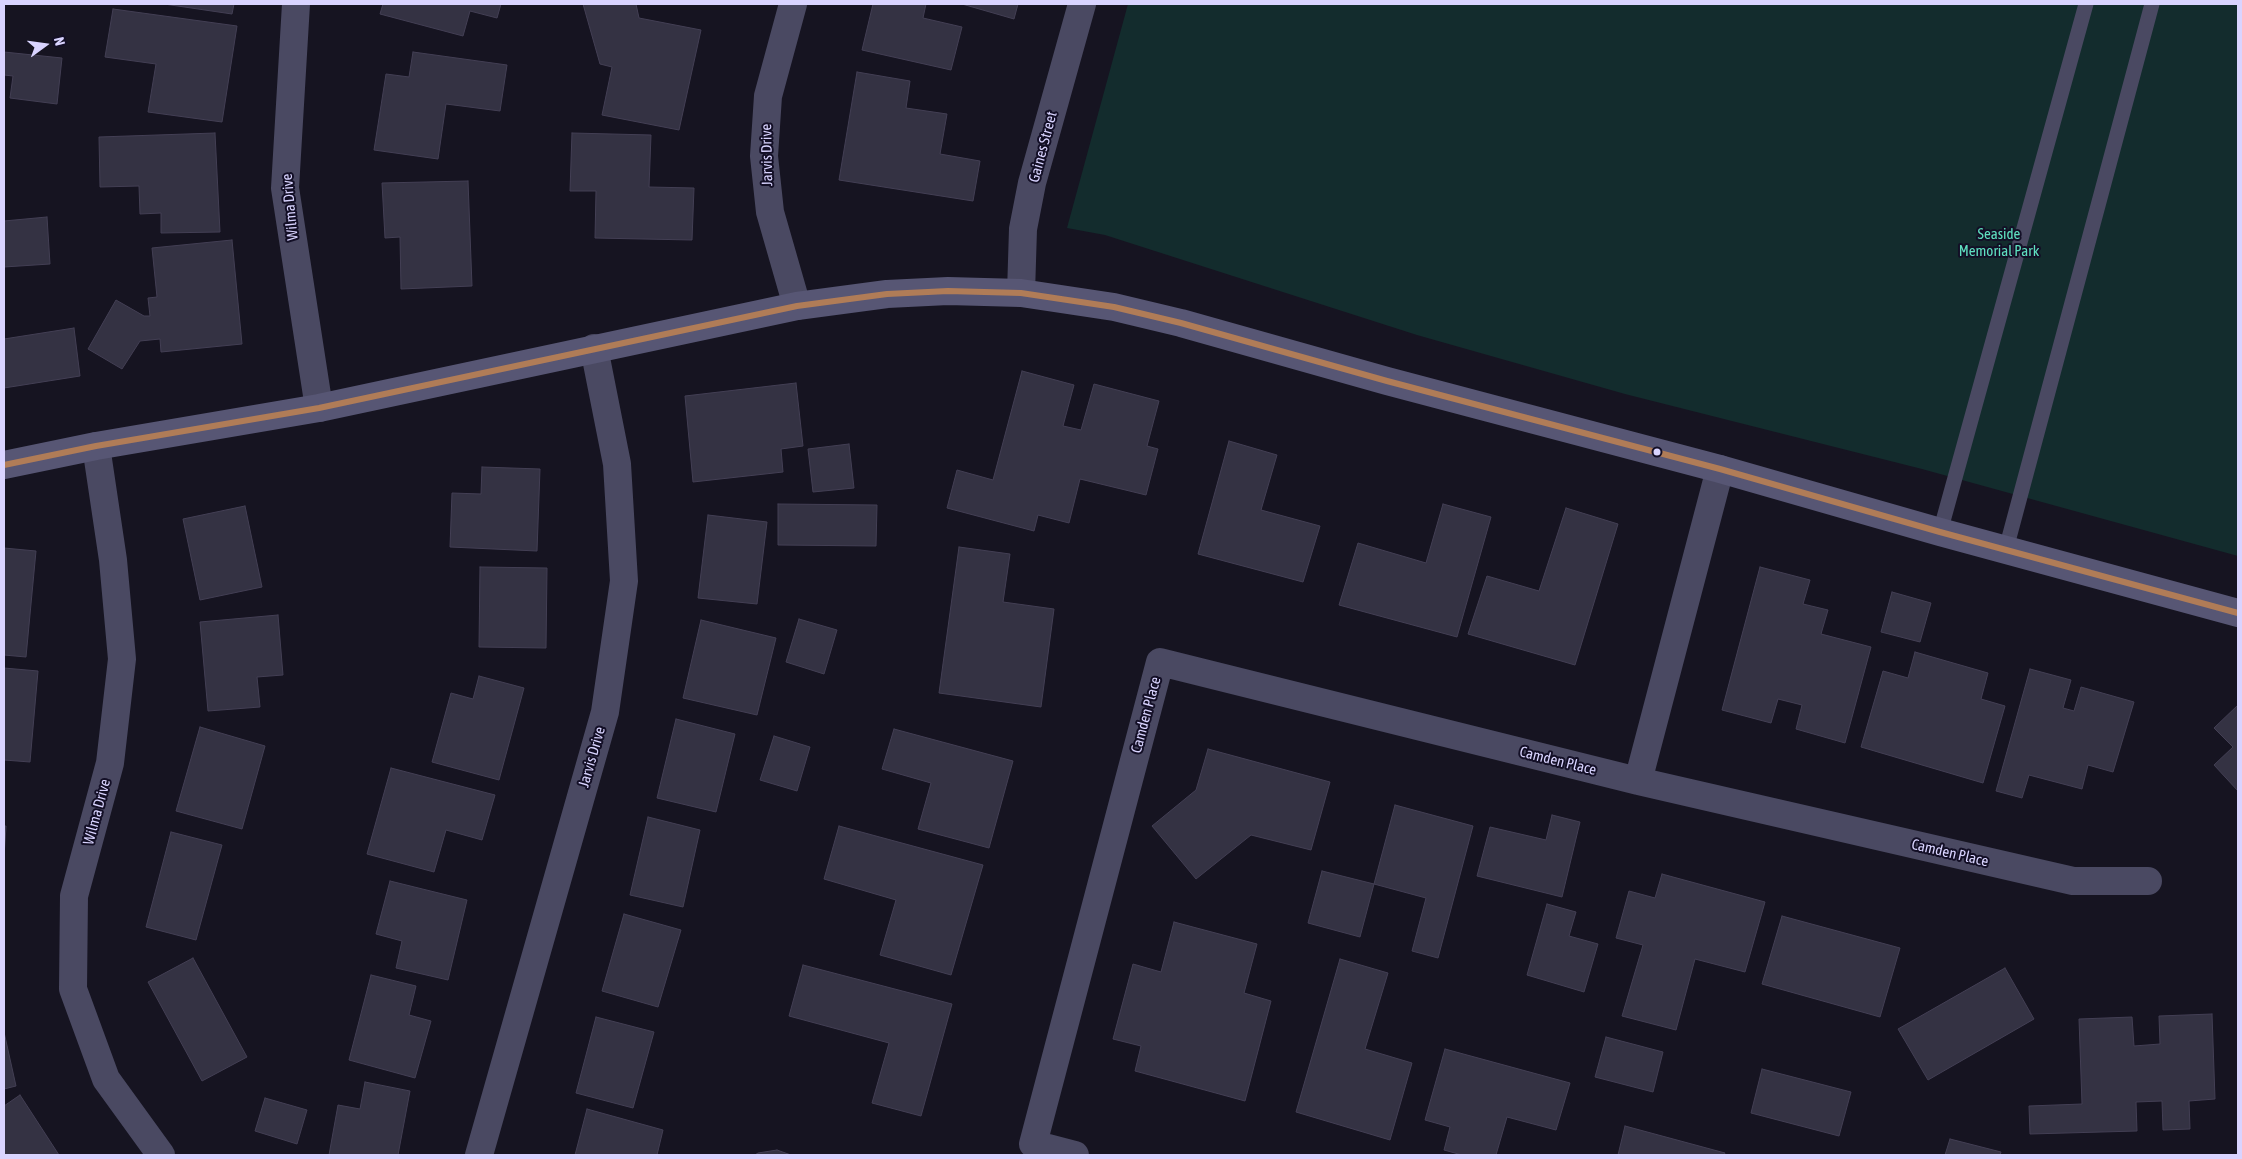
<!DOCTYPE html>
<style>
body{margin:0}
#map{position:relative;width:2242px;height:1159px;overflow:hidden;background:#161421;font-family:"Asap Condensed",sans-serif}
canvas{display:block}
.frame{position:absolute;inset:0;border:5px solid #d9d4ff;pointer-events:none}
.north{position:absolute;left:20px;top:20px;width:50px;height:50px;-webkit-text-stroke:4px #130f26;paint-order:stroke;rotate:76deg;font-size:14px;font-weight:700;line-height:20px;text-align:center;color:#d9d4ff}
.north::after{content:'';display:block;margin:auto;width:18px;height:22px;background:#d9d4ff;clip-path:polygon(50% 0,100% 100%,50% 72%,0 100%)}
</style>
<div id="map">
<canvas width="2242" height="1159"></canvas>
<div class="frame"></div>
<div class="north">N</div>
</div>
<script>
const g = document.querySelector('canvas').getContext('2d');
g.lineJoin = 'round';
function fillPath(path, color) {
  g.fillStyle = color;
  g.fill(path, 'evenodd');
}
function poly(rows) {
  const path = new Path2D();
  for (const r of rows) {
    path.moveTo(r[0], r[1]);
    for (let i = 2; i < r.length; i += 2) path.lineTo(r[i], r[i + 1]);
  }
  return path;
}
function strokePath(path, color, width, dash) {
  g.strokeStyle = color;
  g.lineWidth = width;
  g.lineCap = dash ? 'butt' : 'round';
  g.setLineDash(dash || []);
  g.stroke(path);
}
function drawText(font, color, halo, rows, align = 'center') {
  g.font = font + ' "Asap Condensed",sans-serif';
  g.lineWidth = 4;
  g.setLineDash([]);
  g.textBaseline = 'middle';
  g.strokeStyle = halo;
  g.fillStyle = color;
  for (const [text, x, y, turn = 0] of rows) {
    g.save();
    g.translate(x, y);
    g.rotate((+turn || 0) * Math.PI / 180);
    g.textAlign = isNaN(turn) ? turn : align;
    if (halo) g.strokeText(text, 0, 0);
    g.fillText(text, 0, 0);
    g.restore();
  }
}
fillPath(poly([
 [1128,4,2238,4,2238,556,1922,469,1625,394,1417,335,1105,235,1067,228]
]), '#132c2d');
const building = poly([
 [164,4,234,4,232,14,164,4],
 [383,4,501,4,497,18,470,11,463,36,380,14,383,4],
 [583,4,636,4,639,18,701,30,679,130,602,115,612,67,600,64,583,4],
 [873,4,926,4,923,18,962,27,951,70,862,50,873,4],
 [962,4,1018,4,1014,19,962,4],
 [113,9,237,26,222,122,148,112,156,64,105,57,113,9],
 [4,52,62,58,57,104,10,98,13,76,4,75,4,52],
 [413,52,507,65,500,111,446,104,438,159,374,150,386,74,409,77,413,52],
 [857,72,910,81,906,108,947,114,940,154,980,161,973,201,839,180,857,72],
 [215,133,220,232,161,233,161,213,140,214,139,186,100,187,99,137,215,133],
 [572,133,651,135,649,187,694,188,692,240,595,238,596,191,570,191,572,133],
 [468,181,472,286,401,289,400,237,385,238,382,183,468,181],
 [47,217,50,264,4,267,4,221,47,217],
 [232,240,242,344,161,352,160,339,140,341,122,369,88,349,116,300,144,316,150,316,148,298,157,297,152,248,232,240],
 [74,328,80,376,4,388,4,339,74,328],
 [1022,371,1074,385,1063,426,1081,430,1094,384,1159,401,1147,446,1158,449,1146,495,1080,479,1069,523,1038,515,1034,531,947,508,957,470,993,480,1022,371],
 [796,383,803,446,781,449,783,472,693,482,685,396,796,383],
 [1229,441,1277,455,1261,510,1320,526,1303,582,1198,554,1229,441],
 [849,444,854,488,813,492,808,449,849,444],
 [482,467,540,469,537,551,450,547,452,493,481,494,482,467],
 [778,504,877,505,876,546,778,545,778,504],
 [1443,504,1491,517,1457,637,1339,605,1358,543,1426,563,1443,504],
 [245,506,262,587,200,600,183,519,245,506],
 [1566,508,1618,524,1575,665,1468,634,1487,576,1539,591,1566,508],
 [708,515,767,522,757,604,698,598,708,515],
 [959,547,1010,554,1003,602,1054,609,1041,707,939,693,959,547],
 [4,548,36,551,26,657,4,655,4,548],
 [480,567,547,568,546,648,479,647,480,567],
 [1760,567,1810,580,1803,604,1828,610,1821,634,1871,647,1845,743,1796,729,1802,705,1778,699,1771,723,1722,710,1760,567],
 [1892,592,1931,603,1920,642,1881,632,1892,592],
 [278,615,283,675,257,677,260,707,208,711,200,622,278,615],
 [799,619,837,630,824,674,786,662,799,619],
 [701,620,776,638,757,715,683,698,701,620],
 [1915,652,1988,673,1981,699,2005,706,1983,783,1861,747,1883,671,1908,678,1915,652],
 [4,668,38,671,30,762,4,760,4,668],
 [2030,669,2071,680,2063,708,2074,711,2081,687,2134,702,2113,772,2088,765,2082,789,2029,775,2022,798,1996,791,2030,669],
 [479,676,524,688,499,780,432,762,451,693,473,699,479,676],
 [2238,705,2238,791,2214,765,2233,747,2214,728,2238,705],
 [676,719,735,734,716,812,657,798,676,719],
 [200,727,265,746,242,829,176,811,200,727],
 [894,729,1013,761,989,848,918,829,931,783,882,769,894,729],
 [774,736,810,747,797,791,760,780,774,736],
 [1208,749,1330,782,1311,850,1251,835,1196,879,1152,826,1196,790,1208,749],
 [391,768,495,795,482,840,446,830,434,872,367,854,391,768],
 [1395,805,1473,826,1438,958,1412,951,1426,898,1374,884,1395,805],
 [1552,815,1580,822,1562,897,1477,876,1490,827,1546,840,1552,815],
 [648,817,700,830,683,907,630,895,648,817],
 [4,826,6,826,4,857,4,826],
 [839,826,983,865,951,975,880,955,896,900,824,879,839,826],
 [171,832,222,845,196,940,146,927,171,832],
 [1322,871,1374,884,1360,937,1308,923,1322,871],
 [1662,874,1765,902,1745,972,1695,959,1676,1030,1622,1016,1643,945,1616,938,1629,891,1655,898,1662,874],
 [390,881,467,900,448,980,396,968,402,941,376,934,390,881],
 [1547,904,1576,912,1569,936,1598,944,1584,992,1527,975,1547,904],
 [624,914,681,930,658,1007,602,991,624,914],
 [1782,916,1900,948,1880,1017,1762,984,1782,916],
 [1174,922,1257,944,1244,993,1271,1001,1245,1101,1135,1071,1141,1046,1113,1039,1133,964,1161,972,1174,922],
 [193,958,247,1057,202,1081,148,982,193,958],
 [1340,959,1388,973,1365,1049,1412,1063,1390,1140,1296,1112,1340,959],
 [803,965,952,1004,921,1116,872,1103,889,1043,789,1016,803,965],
 [2005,968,2034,1019,1928,1080,1898,1029,2005,968],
 [371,975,416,986,409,1015,431,1021,415,1078,349,1060,371,975],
 [2212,1014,2215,1099,2189,1101,2190,1129,2163,1130,2162,1101,2136,1102,2137,1131,2030,1134,2029,1106,2082,1104,2079,1019,2132,1017,2134,1046,2160,1044,2159,1016,2212,1014],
 [596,1017,654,1032,633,1108,576,1093,596,1017],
 [4,1032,16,1086,4,1089,4,1032],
 [1606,1037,1663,1052,1653,1092,1595,1077,1606,1037],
 [1445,1049,1570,1083,1556,1130,1507,1117,1496,1155,1462,1155,1444,1150,1450,1127,1425,1120,1445,1049],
 [1762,1069,1851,1092,1839,1136,1751,1113,1762,1069],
 [365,1082,410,1091,398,1155,329,1155,338,1105,360,1109,365,1082],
 [20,1095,59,1155,4,1155,4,1106,20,1095],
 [265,1098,307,1110,297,1144,255,1131,265,1098],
 [587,1109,663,1130,657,1155,575,1155,587,1109],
 [1625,1126,1725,1153,1724,1155,1618,1155,1625,1126],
 [1950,1139,2001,1152,2000,1155,1945,1155,1950,1139],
 [777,1150,791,1155,755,1155,758,1153,777,1150]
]);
fillPath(building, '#343243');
strokePath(building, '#433f54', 1);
strokePath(poly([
 [1940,532,2086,4],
 [2006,549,2152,4]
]), '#4a4962', 15);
strokePath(poly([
 [296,4,285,188,319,408],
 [793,4,768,96,764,156,770,212,797,306],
 [1021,293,1023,229,1032,183,1082,4],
 [96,446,113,560,122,659,110,763,74,896,73,989,106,1079,161,1155],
 [1638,781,1720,469],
 [479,1155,605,712,624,581,617,464,594,348],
 [1075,1155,1033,1144,1160,662,1638,781,2073,881,2148,881]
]), '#4a4962', 28);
strokePath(poly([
 [4,465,96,446,319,408,797,306,887,294,948,291,1021,293,1114,307,1181,323,1387,381,1720,469,1940,532,2238,613]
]), '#575674', 28);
strokePath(poly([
 [4,465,96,446,319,408,797,306,887,294,948,291,1021,293,1114,307,1181,323,1387,381,1720,469,1940,532,2238,613]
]), '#b07c57', 6);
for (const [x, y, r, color] of [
 [1657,452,4.5,"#d9d4ff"]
]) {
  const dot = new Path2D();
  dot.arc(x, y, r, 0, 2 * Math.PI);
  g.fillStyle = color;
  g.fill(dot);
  strokePath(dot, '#130f26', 2);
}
drawText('15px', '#d9d4ff', '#130f26', [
 ["Gaines Street",1043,147,-75],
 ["Jarvis Drive",767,155,-91],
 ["Wilma Drive",290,207,-95],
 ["Camden Place",1146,715,-75],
 ["Jarvis Drive",592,757,-74],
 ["Camden Place",1558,761,14],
 ["Wilma Drive",97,812,-75],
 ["Camden Place",1950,853,13]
]);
drawText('15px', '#5fe0c0', '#130f26', [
 ["Seaside",1999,234],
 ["Memorial Park",1999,251]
]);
</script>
